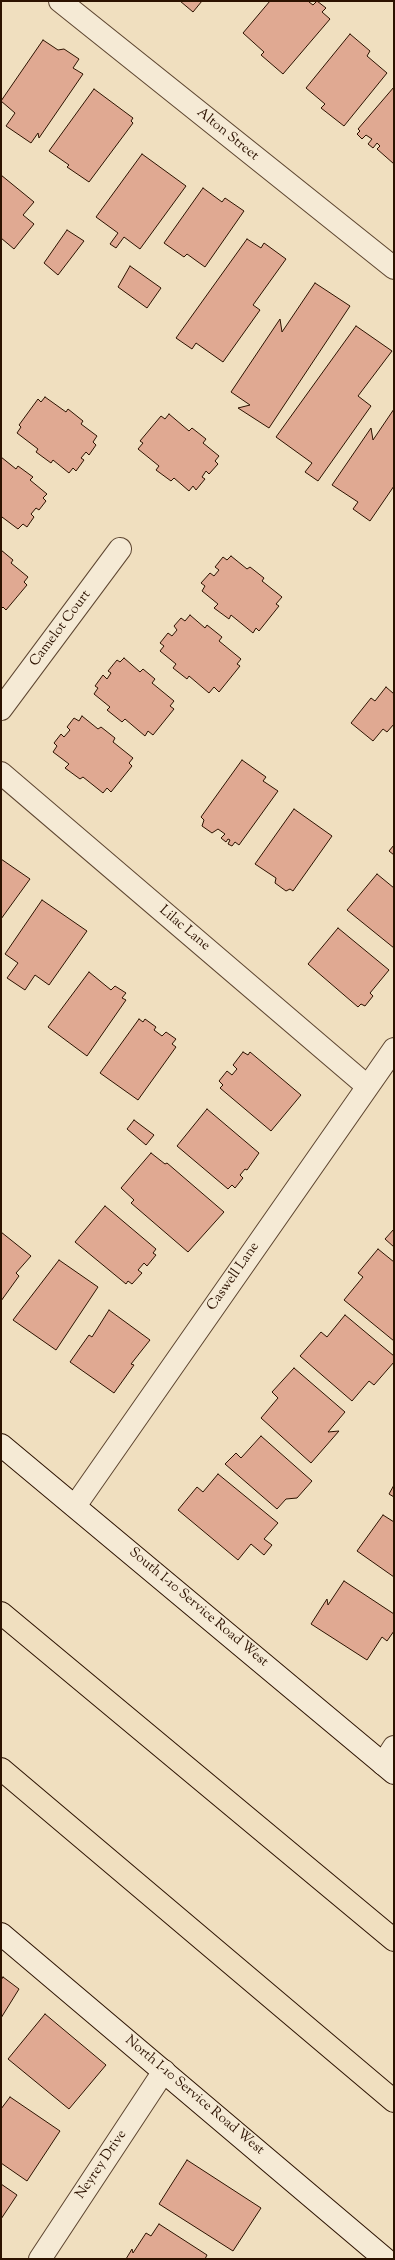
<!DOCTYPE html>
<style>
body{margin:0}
#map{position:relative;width:395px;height:2260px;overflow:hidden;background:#f0dfbf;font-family:"Sorts Mill Goudy",serif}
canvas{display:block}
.frame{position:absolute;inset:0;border:2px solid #2c1200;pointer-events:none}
</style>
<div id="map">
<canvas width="395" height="2260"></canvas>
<div class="frame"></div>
</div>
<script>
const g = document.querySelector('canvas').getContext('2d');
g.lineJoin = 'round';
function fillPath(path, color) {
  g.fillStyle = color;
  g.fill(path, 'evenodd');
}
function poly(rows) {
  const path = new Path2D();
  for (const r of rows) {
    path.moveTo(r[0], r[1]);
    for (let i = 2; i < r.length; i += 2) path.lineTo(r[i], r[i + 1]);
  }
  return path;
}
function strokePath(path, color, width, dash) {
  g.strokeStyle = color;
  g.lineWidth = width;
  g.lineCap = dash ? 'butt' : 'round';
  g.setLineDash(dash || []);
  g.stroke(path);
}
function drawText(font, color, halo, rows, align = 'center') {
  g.font = font + ' "Sorts Mill Goudy",serif';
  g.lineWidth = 3;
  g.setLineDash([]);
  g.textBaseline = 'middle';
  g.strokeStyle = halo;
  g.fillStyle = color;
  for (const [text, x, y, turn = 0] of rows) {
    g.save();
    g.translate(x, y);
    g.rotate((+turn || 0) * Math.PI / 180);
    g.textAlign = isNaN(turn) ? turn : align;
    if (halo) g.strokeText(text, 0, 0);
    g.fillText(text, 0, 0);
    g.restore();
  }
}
const building = poly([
 [180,1,202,1,193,12,180,1],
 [270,1,310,1,309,2,313,5,317,1,326,8,322,12,330,19,283,74,261,55,264,52,243,33,270,1],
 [350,34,370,51,367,56,387,73,344,126,321,108,325,104,306,88,350,34],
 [43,40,58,50,64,49,79,59,73,68,83,74,39,138,38,133,31,143,6,126,15,113,1,101,43,40],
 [394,87,394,164,377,149,380,146,377,143,373,148,368,144,372,139,366,135,362,139,357,134,360,131,358,129,394,87],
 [94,89,133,118,131,121,133,123,89,182,67,167,69,165,49,151,94,89],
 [142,154,186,186,140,249,124,237,116,248,110,244,118,233,96,217,142,154],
 [1,175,34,202,23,215,34,224,14,249,1,238,1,175],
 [203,188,222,202,225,198,244,211,205,267,187,254,184,257,164,243,203,188],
 [67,230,84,241,58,275,44,263,67,230],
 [247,239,261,248,264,243,286,259,253,305,260,310,223,362,196,343,192,349,176,338,247,239],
 [130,266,161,288,147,308,118,287,130,266],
 [315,283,350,306,269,428,238,408,250,405,231,392,280,319,282,332,315,283],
 [356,326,392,351,358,396,371,406,318,481,305,472,312,463,276,437,356,326],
 [45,397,66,412,68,409,83,421,81,424,97,436,93,442,96,445,89,455,86,452,81,458,84,460,76,471,73,468,69,473,53,460,51,463,36,452,38,449,17,433,21,427,19,425,38,399,41,402,45,397],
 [394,409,394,486,370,521,353,509,358,502,332,485,371,428,373,440,394,409],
 [169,414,189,431,192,428,206,439,203,443,219,456,215,461,218,464,209,474,206,471,202,477,205,479,196,490,193,486,189,491,174,478,171,481,156,470,159,466,138,449,143,443,140,441,161,416,165,419,169,414],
 [1,457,16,469,18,466,33,477,30,480,47,494,43,498,46,501,39,510,36,508,31,514,34,517,27,527,23,524,18,529,2,517,1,519,1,457],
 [1,550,13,560,11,563,28,577,24,582,27,585,6,610,3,607,1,609,1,550],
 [231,556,247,569,250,567,264,578,262,581,282,597,276,604,279,606,259,631,256,628,253,633,231,615,229,619,214,608,218,604,202,591,205,586,201,583,210,573,214,576,219,570,215,567,223,557,227,560,231,556],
 [190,615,205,628,207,625,222,637,219,641,241,659,237,664,240,666,219,692,214,687,209,693,189,676,187,679,173,668,176,664,160,651,164,646,160,643,168,633,172,636,177,630,174,626,181,618,185,621,190,615],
 [124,658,140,672,143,669,155,679,152,683,174,701,170,706,174,709,153,735,148,731,145,736,125,719,122,722,107,710,110,707,94,694,98,688,95,686,103,675,107,679,111,673,108,671,117,660,120,662,124,658],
 [386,687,394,694,394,724,387,732,383,729,373,741,351,723,371,698,375,701,386,687],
 [82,716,98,729,101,727,115,738,113,742,133,758,129,763,132,766,111,792,107,788,103,793,83,777,80,779,65,768,69,764,53,752,57,746,54,743,61,734,64,737,70,730,67,727,74,718,79,721,82,716],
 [242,760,266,777,263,781,278,791,239,845,235,842,232,846,228,844,230,840,228,839,226,842,221,838,225,834,218,829,212,833,202,826,204,820,201,817,242,760],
 [294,809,332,836,293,891,290,889,286,891,275,883,276,878,255,864,294,809],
 [394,845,394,855,389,851,394,845],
 [1,859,30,879,1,919,1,859],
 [377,874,394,888,394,948,347,910,377,874],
 [42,900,87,931,49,985,35,975,25,990,7,978,18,963,5,954,42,900],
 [338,928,389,970,370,993,373,996,365,1006,361,1004,358,1007,308,964,338,928],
 [89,972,111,990,115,986,126,993,122,998,126,1000,87,1056,48,1027,89,972],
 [139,1019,143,1022,145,1019,156,1027,154,1030,162,1036,166,1032,176,1039,172,1044,176,1047,138,1100,100,1073,139,1019],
 [243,1052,248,1055,250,1052,301,1095,271,1131,220,1088,223,1085,219,1081,227,1071,232,1075,237,1069,233,1065,243,1052],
 [207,1109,259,1153,247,1170,245,1169,240,1175,243,1178,235,1188,232,1185,228,1189,177,1146,207,1109],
 [134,1120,154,1135,146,1145,127,1129,134,1120],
 [151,1153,165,1164,167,1163,224,1212,188,1252,131,1203,134,1200,121,1188,151,1153],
 [105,1206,156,1249,153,1253,156,1255,147,1266,144,1263,138,1270,142,1273,132,1284,128,1281,126,1284,75,1242,105,1206],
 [394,1229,394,1247,385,1239,394,1229],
 [1,1232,31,1256,16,1273,19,1276,1,1301,1,1232],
 [378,1249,394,1262,394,1341,344,1300,363,1277,358,1273,378,1249],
 [59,1260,98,1287,56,1350,13,1320,59,1260],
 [109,1310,150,1340,131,1364,134,1365,114,1393,70,1362,89,1335,92,1337,109,1310],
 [345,1315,394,1356,394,1362,374,1385,369,1381,352,1401,300,1356,321,1332,327,1337,345,1315],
 [294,1368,345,1412,328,1432,339,1431,311,1463,261,1418,278,1398,272,1392,294,1368],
 [261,1436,312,1481,297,1498,286,1499,277,1509,225,1464,236,1453,241,1458,261,1436],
 [218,1474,278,1523,264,1539,272,1545,264,1555,251,1544,238,1560,178,1510,197,1487,203,1492,218,1474],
 [394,1485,394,1497,389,1494,394,1485],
 [383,1515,394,1522,394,1577,357,1551,383,1515],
 [344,1581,394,1614,394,1631,387,1641,382,1637,367,1660,311,1624,327,1599,328,1605,344,1581],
 [3,1977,19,1989,1,2018,1,1980,3,1977],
 [45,2014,106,2065,69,2109,8,2059,45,2014],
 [10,2097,60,2131,27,2181,1,2163,1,2109,10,2097],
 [187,2160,261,2208,233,2251,159,2204,187,2160],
 [1,2184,17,2195,1,2219,1,2184],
 [159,2224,207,2255,205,2259,126,2259,132,2249,133,2253,146,2233,151,2236,159,2224]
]);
fillPath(building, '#e0a992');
strokePath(building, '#2c1200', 1);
const street = poly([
 [60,1,394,268],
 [1,709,120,549],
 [1,773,367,1086],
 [75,1506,394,1049],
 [383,1764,394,1747],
 [40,2259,164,2071]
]);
const secondary = poly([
 [1,1445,394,1773],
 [1,1934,385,2259]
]);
const highway = poly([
 [1,1613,394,1940],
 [1,1769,394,2101]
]);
strokePath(street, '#5d4530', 24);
strokePath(secondary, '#2c1200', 24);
strokePath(highway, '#2c1200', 24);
strokePath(street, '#f5ead5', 22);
strokePath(secondary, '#f5ead5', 22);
strokePath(highway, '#f0dfbf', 22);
drawText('14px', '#2c1200', '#f5ead5', [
 ["Alton Street",227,135,39],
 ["Camelot Court",61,629,-53],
 ["Lilac Lane",184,929,40],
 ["Caswell Lane",234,1277,-55],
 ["South I-10 Service Road West",198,1608,40],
 ["North I-10 Service Road West",194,2096,40],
 ["Neyrey Drive",102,2165,-56]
]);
</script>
